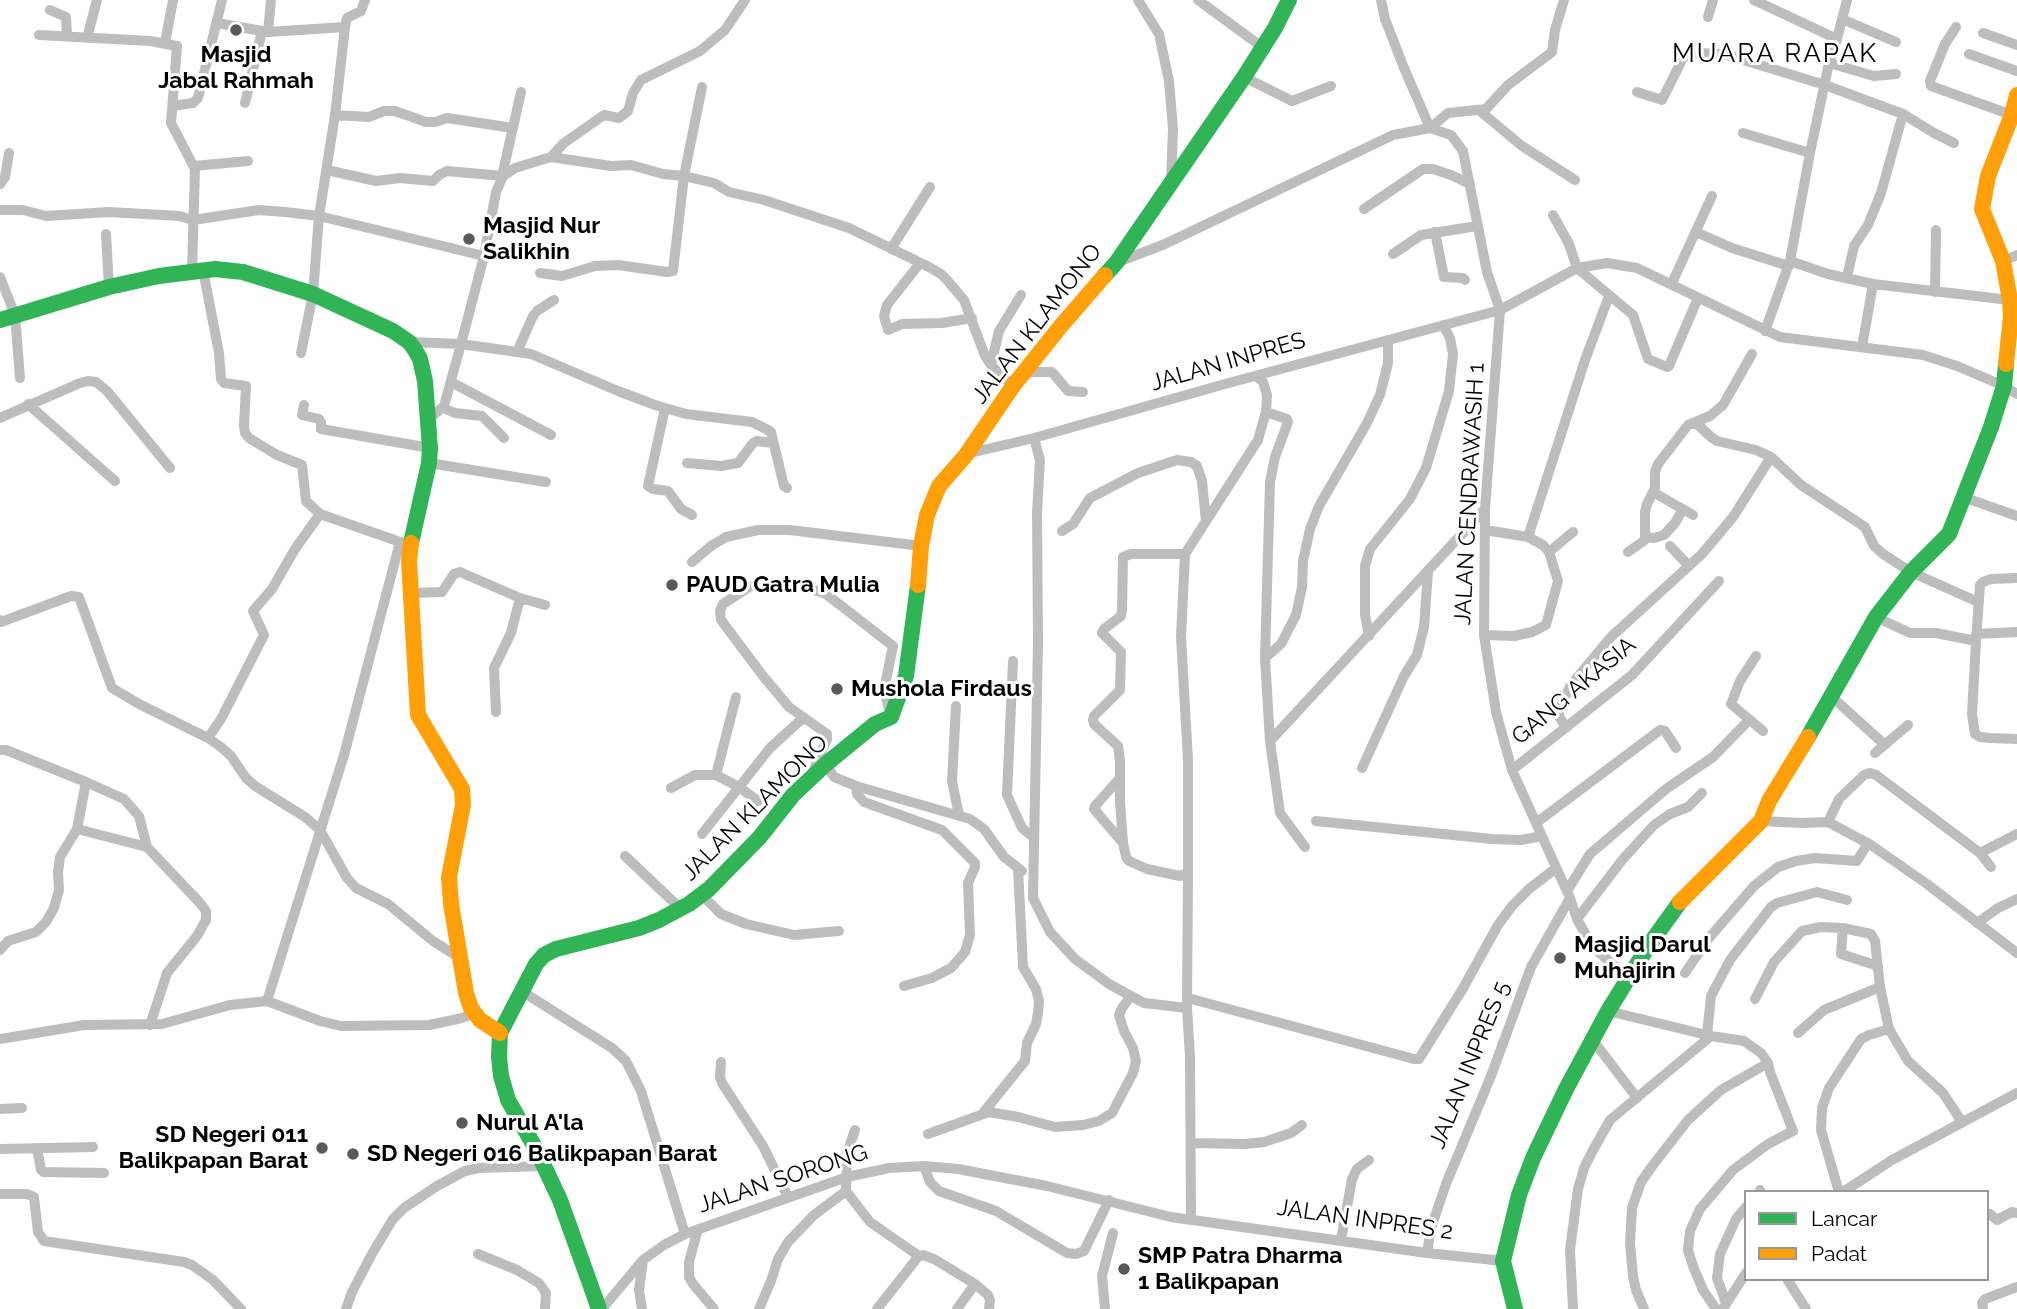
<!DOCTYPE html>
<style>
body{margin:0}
#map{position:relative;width:2017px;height:1309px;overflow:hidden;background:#fff;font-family:Raleway,sans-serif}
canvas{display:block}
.legend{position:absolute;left:1744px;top:1190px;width:245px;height:91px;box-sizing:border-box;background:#fff;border:2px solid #999;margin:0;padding:9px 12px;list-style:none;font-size:21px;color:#000}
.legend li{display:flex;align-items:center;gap:14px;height:35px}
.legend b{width:35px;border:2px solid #999}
</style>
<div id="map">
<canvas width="2017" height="1309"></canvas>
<ul class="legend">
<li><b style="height:9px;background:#30b455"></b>Lancar</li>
<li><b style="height:9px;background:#ff9f0a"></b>Padat</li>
</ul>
</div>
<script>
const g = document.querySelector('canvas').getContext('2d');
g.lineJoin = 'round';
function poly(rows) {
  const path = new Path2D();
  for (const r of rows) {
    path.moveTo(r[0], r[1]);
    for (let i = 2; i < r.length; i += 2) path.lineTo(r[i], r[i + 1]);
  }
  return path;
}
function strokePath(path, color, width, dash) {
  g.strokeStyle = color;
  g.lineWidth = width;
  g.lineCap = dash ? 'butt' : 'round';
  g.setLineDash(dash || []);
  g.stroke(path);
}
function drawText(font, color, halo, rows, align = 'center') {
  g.font = font + ' Raleway,sans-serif';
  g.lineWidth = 6;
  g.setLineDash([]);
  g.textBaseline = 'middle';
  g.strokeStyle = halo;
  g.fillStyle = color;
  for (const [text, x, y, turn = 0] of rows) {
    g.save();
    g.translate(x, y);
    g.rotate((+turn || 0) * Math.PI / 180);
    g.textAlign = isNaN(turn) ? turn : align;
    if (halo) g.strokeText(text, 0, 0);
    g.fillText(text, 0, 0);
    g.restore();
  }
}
strokePath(poly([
 [1138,0,1159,34,1169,81,1173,129,1171,182],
 [1198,0,1262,47],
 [1381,0,1385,19,1404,68,1430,128,1451,135,1463,151,1487,272,1500,310,1485,509,1484,635,1496,712,1512,770,1570,898,1577,919,1592,946,1629,979],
 [1754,0,1837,39],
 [50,10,66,17,67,36],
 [1708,17,1713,0],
 [1842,19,1896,42],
 [217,23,268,32,345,27],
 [1956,27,1945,44,1930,81,1931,86,2012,115],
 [268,32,271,0],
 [1983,33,2017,45],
 [39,35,150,41,177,46,171,123,195,169,192,271],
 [87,38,97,0],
 [165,43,173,0],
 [1969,54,2017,71],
 [1829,63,1874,76,1896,74],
 [1244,77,1292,101,1331,86],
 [1637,92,1662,100,1683,58,1698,53,1724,54,1825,85,1903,114,1934,133,1954,143],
 [245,103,262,31],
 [173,106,193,103,198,98,222,0],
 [1480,111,1522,146,1575,180],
 [335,115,369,117,384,111,395,111,426,122,435,122,447,118,513,128],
 [1743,133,1810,153],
 [551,157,564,143,604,115,619,118,628,111,633,93,641,80,700,51,725,30,745,0],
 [194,166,248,161],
 [327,170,376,181,400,178,433,181,439,175,447,171,503,176],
 [502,176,521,92],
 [503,176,515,168,551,157,611,166,631,165,663,174,684,176,714,183,729,192,764,200,849,228,929,267,941,274,947,280,964,300,985,356,991,365,1013,386],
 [0,184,5,177,9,153],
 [1364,209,1423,169,1433,169,1451,175,1470,184],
 [0,210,23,210,46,216,109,212,162,215,179,216,193,220,259,210,285,212,319,216,484,256],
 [1553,215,1569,244,1577,268,1633,315,1648,359,1667,367,1669,366,1698,298],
 [1435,232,1444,277,1463,278,1465,280],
 [1696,232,1732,248,1789,266],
 [106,234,109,287],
 [891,249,930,187],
 [1393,254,1421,235,1477,226],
 [1790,261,1828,274,1873,284,2010,300],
 [2003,261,2017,255],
 [1118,262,1165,244,1393,135,1430,128,1448,113,1486,109,1508,85,1552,52,1555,30,1564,0],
 [920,263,887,305,884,316,888,330,902,324,942,323,972,318],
 [203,270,219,353,221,379,224,383,246,386,244,426,245,433,249,438,277,455,302,465,306,501,320,514,406,544],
 [540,273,562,276,595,266,618,265,667,272,673,271,684,176,702,87],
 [0,277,15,315,20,378],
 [1847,277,1854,246,1868,225,1881,193,1903,114],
 [1672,283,1712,196],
 [1935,292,1936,230],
 [1765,331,1790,261,1810,153,1829,63,1837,39,1847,0],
 [409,342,461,344,484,256,496,192,503,176],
 [1862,347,1873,284],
 [517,352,533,316,537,311,554,300],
 [301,353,313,294,319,216,335,115,345,27,347,18,361,11,365,0],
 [991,365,999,331,1021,295],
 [1024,372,1052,372,1068,391,1083,392],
 [451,382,551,435],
 [28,404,115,481],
 [304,405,302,415,319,419,321,422,321,429,430,448],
 [443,408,455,413,482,416,504,438],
 [665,408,648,486,653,489,668,491,681,509,692,515],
 [1266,412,1287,419,1288,422,1275,457,1270,482,1265,658,1270,741],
 [0,418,80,383,88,381,96,382,107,391,170,468],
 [428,420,444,406,461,344,531,354,618,391,655,405,686,414,752,422,768,430,771,432,784,486,787,488],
 [1695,422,1711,437,1717,441,1756,450,1771,457,1801,485,1865,527,1874,546,1883,554,1911,572,1978,602],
 [1034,438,1040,460,1037,513,1038,642,1033,898,1050,932,1075,959,1109,984,1144,1003,1187,1008,1188,873,1180,876,1147,869,1129,861,1126,857,1123,843,1120,801,1120,761,1118,746,1094,724,1093,720,1094,716,1120,690,1121,652,1102,633,1104,629,1121,616,1122,611,1123,557,1131,554,1185,554],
 [966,454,1034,438,1225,384,1500,310,1577,268,1607,263,1637,268,1780,337,1923,355,1957,366,2004,386,2017,394],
 [429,463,546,482],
 [687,463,721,466,738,463,753,443,757,441,772,443],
 [1653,492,1693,515],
 [1963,497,2017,516],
 [1485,530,1528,537,1585,360,1609,296],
 [1062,531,1073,524,1090,498,1138,473,1177,460,1191,462,1197,466,1202,481,1206,521],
 [1646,537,1654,538,1664,535,1675,523,1683,509],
 [1670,546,1689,566],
 [1549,552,1573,532],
 [1628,552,1645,540,1645,512,1647,504,1655,488,1655,472,1658,464,1688,425,1710,416,1723,405,1752,354],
 [692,562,711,546,726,537,758,530,790,530,921,546],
 [410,593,442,592,454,574,460,572,520,598,545,605],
 [1876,617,1910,633,1936,633,1976,641,1972,714,1975,734,1980,737,1990,738,2017,739],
 [0,620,1,622,71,596,79,597,112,688,139,704,208,738,221,747,231,756,246,778,255,786,305,817,320,830,347,878,356,888,388,904,433,941,460,958],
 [1976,634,2017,632],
 [1484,635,1514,636,1532,632,1546,625,1558,581,1549,552,1543,545,1528,537],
 [1369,636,1365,615,1365,566,1370,549,1410,499,1426,468,1449,391,1453,354,1450,338,1443,325],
 [1976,641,1980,585,1983,582,1991,579,2017,578],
 [1756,656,1740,681,1731,704,1763,731],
 [1265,658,1281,644,1296,615,1302,587,1303,561,1310,529,1319,506,1367,423,1380,395,1388,363,1388,340],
 [1013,661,1007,795,1022,828,1034,838],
 [1831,696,1885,745],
 [956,706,952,781,959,815],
 [496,712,494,668,511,633,520,598],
 [1566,728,1559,716,1559,709,1571,685,1611,637,1702,554,1733,517,1771,457],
 [208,738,221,719,264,635,253,611,272,589,295,549,320,514],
 [0,750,6,750,86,782,124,799,139,816,147,847],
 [1875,753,1908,725],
 [826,764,834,777,856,786,970,819,984,829,1004,857,1022,871],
 [1362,768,1404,676,1417,655,1424,627,1428,572],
 [1512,770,1632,675,1719,581],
 [812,774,827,739,827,734,789,707,763,676,721,620,720,611,723,604,749,587,761,584,793,583,826,594,893,646,884,690,891,717],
 [716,775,736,697],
 [1120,778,1095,806,1094,809,1123,843],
 [86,782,77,829,147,847,200,903,206,911,206,920,197,936,167,973,150,1025],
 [856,786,857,794,864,802,942,830,975,863,975,867,968,883,970,935,965,952,951,968,932,978,904,986],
 [671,788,695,775,716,775,739,787,758,801],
 [1316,821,1492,839,1521,840,1542,836],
 [1761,821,1802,823,1828,822,1871,845,1927,884,2017,953],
 [1828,822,1839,799,1864,775,1870,773,1876,775,1980,853,2017,834],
 [1536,823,1660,730,1665,731,1676,748],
 [702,834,770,748,803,718],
 [1305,847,1280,813,1270,741,1485,509],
 [1980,853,1991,867],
 [625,856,681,909],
 [1188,873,1188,760,1181,637,1185,554,1258,440,1266,412,1267,395,1263,382,1256,376],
 [1567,891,1590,854,1666,789,1713,757,1749,720],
 [702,895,721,914,746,924,794,935,839,931],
 [1577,919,1623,859,1654,825,1670,814,1688,807,1702,793],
 [1977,923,1998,908,2017,899],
 [1843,928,1841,954,1878,966],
 [0,950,8,941,36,932,46,922,54,908,59,890,58,872,60,857,77,829],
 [1685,973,1709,938,1754,886,1778,867,1796,861,1815,858,1857,861,1868,843],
 [523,992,612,1048,626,1061,641,1091,685,1234],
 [1188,998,1414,1059,1419,1059,1462,990,1498,925,1512,906,1529,889,1556,868],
 [1755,999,1774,962,1802,931,1821,927,1843,928,1871,934,1875,941,1880,987,1889,1029,1908,1061,1943,1093,1962,1122],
 [267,1001,344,755,400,542],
 [1187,1008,1190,1057,1191,1219],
 [1608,1011,1711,1036,1744,1041,1761,1053,1768,1063,1770,1072,1793,1131,1768,1144,1733,1170,1700,1209,1690,1231,1688,1250,1693,1266,1703,1290,1716,1309],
 [1798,1033,1824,1010,1880,987],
 [1707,1035,1711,996,1730,960,1771,907,1777,903,1817,892,1847,900],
 [0,1039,84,1025,162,1024,230,1005,267,1001,320,1021,341,1026,429,1025,458,1019,474,1014],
 [1592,1039,1637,1098],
 [721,1062,720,1077,722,1083,763,1146,788,1197],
 [0,1109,22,1108],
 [983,1113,1025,1061,1027,1043,1036,1024,1038,1013,1039,1001,1036,989,1023,967,1018,868],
 [928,1134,989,1112,1018,1117,1055,1127,1083,1125,1099,1121,1112,1113,1133,1073,1136,1061,1133,1048,1124,1031,1119,1015,1122,1008,1131,996],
 [1191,1143,1245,1144,1264,1142,1291,1133,1302,1125],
 [37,1148,41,1170,44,1172,104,1173],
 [0,1149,93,1147],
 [924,1166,930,1182,939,1191,996,1211,1067,1253,1076,1254,1084,1251,1109,1200],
 [846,1191,870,1222,919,1256],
 [1759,1192,1760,1190],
 [1839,1192,1821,1130,1822,1108,1829,1088,1861,1039,1869,1035,1889,1029],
 [1843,1192,1892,1160,2017,1093],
 [0,1194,27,1194,34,1197,38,1232,44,1241,184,1262,192,1265,213,1280,241,1309],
 [1990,1214,1997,1220,2012,1212,2017,1213],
 [698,1229,689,1262,689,1277,693,1284,714,1309],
 [1341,1240,1352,1179,1357,1169,1369,1160],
 [1427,1253,1431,1228,1446,1184,1491,1076,1531,967,1570,898],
 [478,1254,517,1270,539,1283,546,1293,545,1309],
 [1787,1279,1806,1309],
 [1726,1303,1717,1278,1720,1254,1736,1219,1746,1207],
 [1724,1307,1746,1273],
 [346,1309,352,1292,373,1252,393,1219,404,1208,437,1186,465,1171,479,1168,545,1166],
 [602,1309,643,1260,664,1245,685,1234,847,1177,889,1168,924,1166,958,1169,1047,1186,1171,1217,1427,1253,1503,1261],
 [642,1309,639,1290,643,1260],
 [759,1309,771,1281,778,1259,788,1242,814,1215,846,1191,847,1153,855,1130],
 [877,1309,918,1257,923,1255,934,1259,975,1284,988,1295,990,1300,989,1309],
 [957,1309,975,1284],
 [1105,1309,1102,1276,1113,1233],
 [1573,1309,1570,1250,1578,1189,1584,1168,1592,1152,1610,1120,1711,1036],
 [1644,1309,1636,1290,1633,1276,1630,1243,1632,1208,1641,1182,1653,1165,1688,1120,1721,1090,1768,1063],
 [1983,1309,1982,1303,1985,1299,2017,1287]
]), '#bdbdbd', 10);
strokePath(poly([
 [1105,275,1116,263,1244,77,1275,28,1289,0],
 [0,320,109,287,159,276,215,269,243,272,313,294,393,331,409,342,415,350,420,359,425,381,430,448,429,463,411,543],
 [1808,737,1876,617,1911,572,1949,534,1991,427,2004,386,2006,364],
 [599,1309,560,1200,536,1149,508,1100,501,1076,499,1057,500,1033,536,964,544,955,556,949,639,928,659,920,689,904,709,889,759,838,793,795,826,764,875,724,891,717,906,676,918,585],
 [1515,1309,1503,1261,1519,1195,1533,1158,1566,1089,1608,1011,1649,945,1680,902]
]), '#30b455', 16);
strokePath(poly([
 [2006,364,2011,316,2010,300,2003,261,1982,209,1988,176,2012,115,2017,95],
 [411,543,409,561,418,715,462,789,463,805,449,877,451,904,466,993,471,1008,480,1020,500,1033],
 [918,585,921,546,927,515,939,486,966,455,1013,386,1060,327,1105,275],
 [1680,902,1761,821,1769,801,1808,737]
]), '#ff9f0a', 16);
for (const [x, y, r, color] of [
 [236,30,7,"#595959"],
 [469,239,7,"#595959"],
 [672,585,7,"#595959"],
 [837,689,7,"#595959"],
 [1560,958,7,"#595959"],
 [462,1123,7,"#595959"],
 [322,1148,7,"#595959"],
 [353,1154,7,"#595959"],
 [1124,1269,7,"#595959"]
]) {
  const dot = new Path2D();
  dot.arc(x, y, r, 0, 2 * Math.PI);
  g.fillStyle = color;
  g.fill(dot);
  strokePath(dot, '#fff', 2.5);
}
drawText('bold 23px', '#000', '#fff', [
 ["Masjid",236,55,"center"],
 ["Jabal Rahmah",236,81,"center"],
 ["Masjid Nur",483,226],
 ["Salikhin",483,252],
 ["PAUD Gatra Mulia",686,585],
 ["Mushola Firdaus",851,689],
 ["Masjid Darul",1574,945],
 ["Muhajirin",1574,971],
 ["Nurul A'la",476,1123],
 ["SD Negeri 011",308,1135,"right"],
 ["Balikpapan Barat",308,1161,"right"],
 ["SD Negeri 016 Balikpapan Barat",367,1154],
 ["SMP Patra Dharma",1138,1256],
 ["1 Balikpapan",1138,1282]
], 'left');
drawText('23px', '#000', '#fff', [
 ["JALAN KLAMONO",1037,324,-52],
 ["JALAN INPRES",1228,362,-16],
 ["JALAN CENDRAWASIH 1",1470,494,-87],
 ["GANG AKASIA",1574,691,-40],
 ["JALAN KLAMONO",755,808,-45],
 ["JALAN INPRES 5",1470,1065,-68],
 ["JALAN SORONG",783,1179,-18],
 ["JALAN INPRES 2",1365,1220,8]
]);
g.letterSpacing = '2px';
drawText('26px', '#000', '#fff', [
 ["MUARA RAPAK",1775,54]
]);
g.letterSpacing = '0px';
</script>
